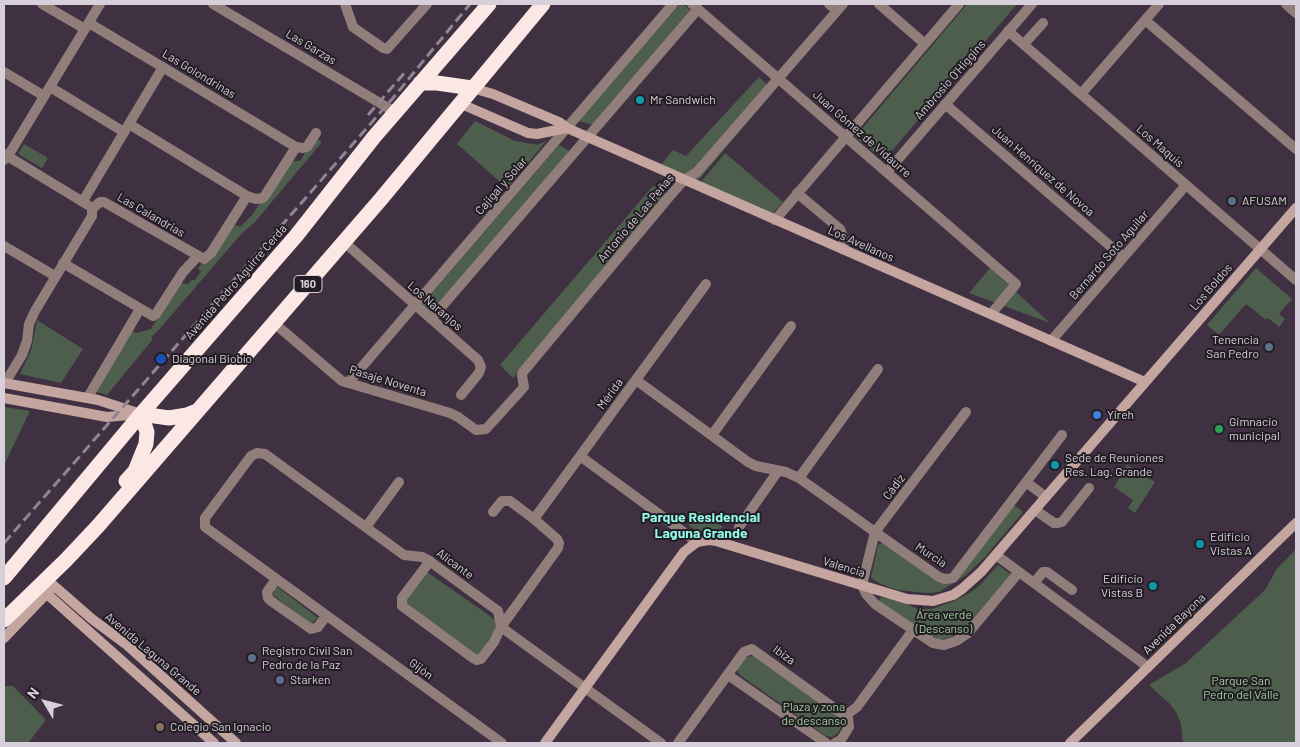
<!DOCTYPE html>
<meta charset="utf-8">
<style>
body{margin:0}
#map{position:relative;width:1300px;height:747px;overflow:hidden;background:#3f3141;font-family:Barlow,sans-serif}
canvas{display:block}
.frame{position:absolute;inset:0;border:5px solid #d7cfd9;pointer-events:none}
.north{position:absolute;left:20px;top:677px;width:50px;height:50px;-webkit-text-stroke:4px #221c23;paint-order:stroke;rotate:307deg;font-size:14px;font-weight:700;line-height:20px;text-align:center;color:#d7cfd9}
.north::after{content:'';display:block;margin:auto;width:18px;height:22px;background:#d7cfd9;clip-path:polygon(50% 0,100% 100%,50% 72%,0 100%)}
</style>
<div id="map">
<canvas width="1300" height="747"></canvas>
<div class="frame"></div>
<div class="north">N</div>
</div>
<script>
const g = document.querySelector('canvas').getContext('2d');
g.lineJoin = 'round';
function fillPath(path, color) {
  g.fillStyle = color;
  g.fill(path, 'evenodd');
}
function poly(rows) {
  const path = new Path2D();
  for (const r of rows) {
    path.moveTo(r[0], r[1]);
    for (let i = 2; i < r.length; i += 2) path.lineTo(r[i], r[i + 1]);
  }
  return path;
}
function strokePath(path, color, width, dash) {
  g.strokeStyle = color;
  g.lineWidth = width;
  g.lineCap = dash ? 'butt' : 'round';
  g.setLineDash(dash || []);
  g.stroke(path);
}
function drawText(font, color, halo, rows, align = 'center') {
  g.font = font + ' Barlow,sans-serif';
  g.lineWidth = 4;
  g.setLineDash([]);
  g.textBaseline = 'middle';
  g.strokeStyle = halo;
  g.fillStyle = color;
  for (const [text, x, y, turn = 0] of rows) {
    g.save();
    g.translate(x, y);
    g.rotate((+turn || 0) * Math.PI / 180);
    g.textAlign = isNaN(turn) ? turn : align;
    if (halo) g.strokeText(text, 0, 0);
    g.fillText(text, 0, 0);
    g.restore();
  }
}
fillPath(poly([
 [680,4,683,4,691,11,593,125,578,121],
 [967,4,1017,4,884,160,855,137],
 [759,77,774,91,696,183,661,165,673,150,686,156],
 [475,121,515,141,538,145,547,140,507,188,457,144],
 [315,137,322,142,255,222,242,233,156,333,151,337,153,339,107,395,95,391,130,330,136,333,151,329,180,283,188,284,192,280,195,280,201,271,198,269,224,227,230,223,240,227,253,214,285,161,300,161],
 [24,144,48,158,42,168,18,154],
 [559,145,570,151,431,315,421,306],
 [725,153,783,202,772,214,700,183],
 [653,186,667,193,513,378,500,365],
 [990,268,1050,323,969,293],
 [1256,268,1292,299,1279,314,1285,319,1279,327,1268,318,1266,320,1246,304,1219,335,1207,325],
 [37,320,83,349,61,383,20,374,31,351],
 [4,407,30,411,5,463,4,462],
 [1127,465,1155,482,1135,513,1128,508,1133,500,1114,487],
 [1014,505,1023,512,985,557,966,575,939,592,927,593,897,590,881,584,871,578,878,545,882,543,945,583],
 [699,511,723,527,710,534,696,530,688,525],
 [1296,549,1296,743,1183,743,1181,724,1176,712,1170,704,1149,685,1186,663,1265,590,1276,570],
 [998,565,1012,575,969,624,957,634,948,638,936,640,878,602,881,597,904,602,917,609,932,609,954,601,971,592,980,585],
 [427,572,490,616,495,621,496,631,478,656,409,608,405,599],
 [275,585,318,618,311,624,273,595],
 [754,656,835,713,840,720,841,727,838,733,832,737,826,736,740,675,737,669,745,657],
 [4,686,13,686,46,720,28,743,4,743]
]), '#4d5f4c');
strokePath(poly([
 [42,4,85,29],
 [213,4,395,112],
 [345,4,353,27,383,48,387,49,427,4],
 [692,4,1016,284,991,314],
 [829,4,837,10],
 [879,4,925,44],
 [1286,4,1296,13],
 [1145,20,1296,149],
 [89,23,296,147],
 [1008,31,1296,280],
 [1024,44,1043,23],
 [4,72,44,96],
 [50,87,124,132],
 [1081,94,1159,4],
 [945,104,1123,257],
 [129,124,247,196,256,199,263,198,266,194,296,147,303,148,307,147,316,133],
 [4,154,88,205],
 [4,160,8,156,100,4],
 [887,172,1032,4],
 [797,193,840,229,844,239,843,249],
 [83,201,163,67],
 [92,209,100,202,104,202,204,259,211,253,247,196],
 [775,220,959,4],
 [344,242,478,360,481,367,479,373,461,395],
 [4,246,55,276],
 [63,263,153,316,156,314,183,272,198,256],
 [431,319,698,9],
 [274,323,342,381,450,413,458,417,476,430,486,429,524,387,522,375,523,372,669,197,684,180,697,172,843,4],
 [1051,341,1186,185],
 [636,380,748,462,756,466,786,472,799,478,875,532,939,577,945,579,953,578,956,574,1062,435],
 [5,383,22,355,27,341,29,324,35,311,92,216,92,209],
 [348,383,673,4],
 [88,397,140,309],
 [966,412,875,532,862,585,866,594,875,604,933,643,944,645,956,641,968,633,1019,572],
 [712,435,791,326],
 [580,456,697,542],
 [799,478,878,369],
 [1026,482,1046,497],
 [1035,510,1054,523,1058,523,1062,522,1089,488],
 [534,519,706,284],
 [366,527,399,482],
 [739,527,778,471],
 [996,555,1148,667],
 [430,561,402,598,402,606,473,658,477,660,481,659,494,642,501,627,558,548,559,543,557,539,534,519,510,501,502,501,493,512],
 [276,579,267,592,268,598,271,601,311,629,318,627,326,616],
 [1034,583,1043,572,1047,572,1072,590],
 [728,675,826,743],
 [846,715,857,707,913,630],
 [502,743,205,527,205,518,251,456,257,453,265,454,404,555,422,557,428,560,498,611,501,627,661,743],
 [678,743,744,652,752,649,848,718,849,727,841,740,835,743]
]), '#917e7a', 10);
strokePath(poly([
 [472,88,493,94,559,122,567,128,1145,382],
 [459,103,528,133,537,134,567,128],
 [4,383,98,400,141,414],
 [4,398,107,417,140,414],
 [53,585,92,619,127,645,236,743],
 [47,594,214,743],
 [4,638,50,590],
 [545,743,684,552,697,542,709,540,716,541,907,599,933,601,953,595,962,589,981,572,1296,208],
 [1070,743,1296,523]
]), '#c5a59f', 10);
strokePath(poly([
 [420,83,437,83,472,88],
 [141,414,169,418,187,415,197,411],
 [126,481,135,471,146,444,147,432,141,414],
 [4,578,141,414,296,236,374,137,489,4],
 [4,620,66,560,98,526,381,199,543,4]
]), '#fbe7e3', 15);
strokePath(poly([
 [368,115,407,70],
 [4,543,393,98,470,4]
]), '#908592', 3, [10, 5]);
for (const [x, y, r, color] of [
 [640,100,5,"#0f9aa8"],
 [1232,201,5,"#5c6f8a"],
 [1269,347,5,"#5c6f8a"],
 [161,359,6,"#1a4fb4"],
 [1097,415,5,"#3f7fe0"],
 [1219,429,5,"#2e9e5b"],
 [1055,465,5,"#0f9aa8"],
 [1200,544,5,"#0f9aa8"],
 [1153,586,5,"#0f9aa8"],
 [252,658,5,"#5c6f8a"],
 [280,680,5,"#5c6f8a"],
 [160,727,5,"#8d6e63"]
]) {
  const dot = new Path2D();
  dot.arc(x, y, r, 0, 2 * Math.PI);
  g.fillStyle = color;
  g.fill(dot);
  strokePath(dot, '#221c23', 2);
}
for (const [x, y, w] of [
 [308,284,28]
]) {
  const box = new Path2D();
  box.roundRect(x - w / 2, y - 8.5, w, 17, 4);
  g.fillStyle = '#221c23';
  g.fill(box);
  strokePath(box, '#d7cfd9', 1);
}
drawText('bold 11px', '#d7cfd9', null, [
 ["160",308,284]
]);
drawText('12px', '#d7cfd9', '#221c23', [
 ["Las Garzas",311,47,31],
 ["Las Golondrinas",199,74,31],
 ["Ambrosio O'Higgins",950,80,-49],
 ["Juan Gómez de Vidaurre",862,134,41],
 ["Los Maquis",1160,146,41],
 ["Juan Henríquez de Novoa",1043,171,41],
 ["Cajigal y Solar",501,186,-49],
 ["Las Calandrias",151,215,30],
 ["Antonio de Las Peñas",636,218,-50],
 ["Los Avellanos",861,244,24],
 ["Bernardo Soto Aguilar",1109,255,-49],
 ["Avenida Pedro Aguirre Cerda",236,282,-49],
 ["Los Boldos",1211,287,-49],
 ["Los Naranjos",435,306,41],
 ["Pasaje Noventa",388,381,17],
 ["Mérida",610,394,-54],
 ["Cádiz",894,487,-53],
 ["Murcia",931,555,33],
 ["Alicante",455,564,36],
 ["Valencia",844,567,17],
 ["Avenida Bayona",1174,624,-44],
 ["Avenida Laguna Grande",153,654,40],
 ["Ibiza",784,655,36],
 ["Gijón",421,669,36]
]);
drawText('12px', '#d7cfd9', '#221c23', [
 ["Mr Sandwich",650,100],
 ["AFUSAM",1242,201],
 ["Tenencia",1259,340,"right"],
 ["San Pedro",1259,354,"right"],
 ["Diagonal Biobío",172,359],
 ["Yireh",1107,415],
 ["Gimnacio",1229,422],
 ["municipal",1229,436],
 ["Sede de Reuniones",1065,458],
 ["Res. Lag. Grande",1065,472],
 ["Edificio",1210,537],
 ["Vistas A",1210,551],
 ["Edificio",1143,579,"right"],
 ["Vistas B",1143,593,"right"],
 ["Registro Civil San",262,651],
 ["Pedro de la Paz",262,665],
 ["Starken",290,680],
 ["Colegio San Ignacio",170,727]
], 'left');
drawText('12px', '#a0cf9d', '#221c23', [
 ["Área verde",944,615],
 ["(Descanso)",944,629],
 ["Parque San",1241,681],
 ["Pedro del Valle",1241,695],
 ["Plaza y zona",814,707],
 ["de descanso",814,721]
]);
drawText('bold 14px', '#92faea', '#221c23', [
 ["Parque Residencial",701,517],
 ["Laguna Grande",701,533]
]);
</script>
